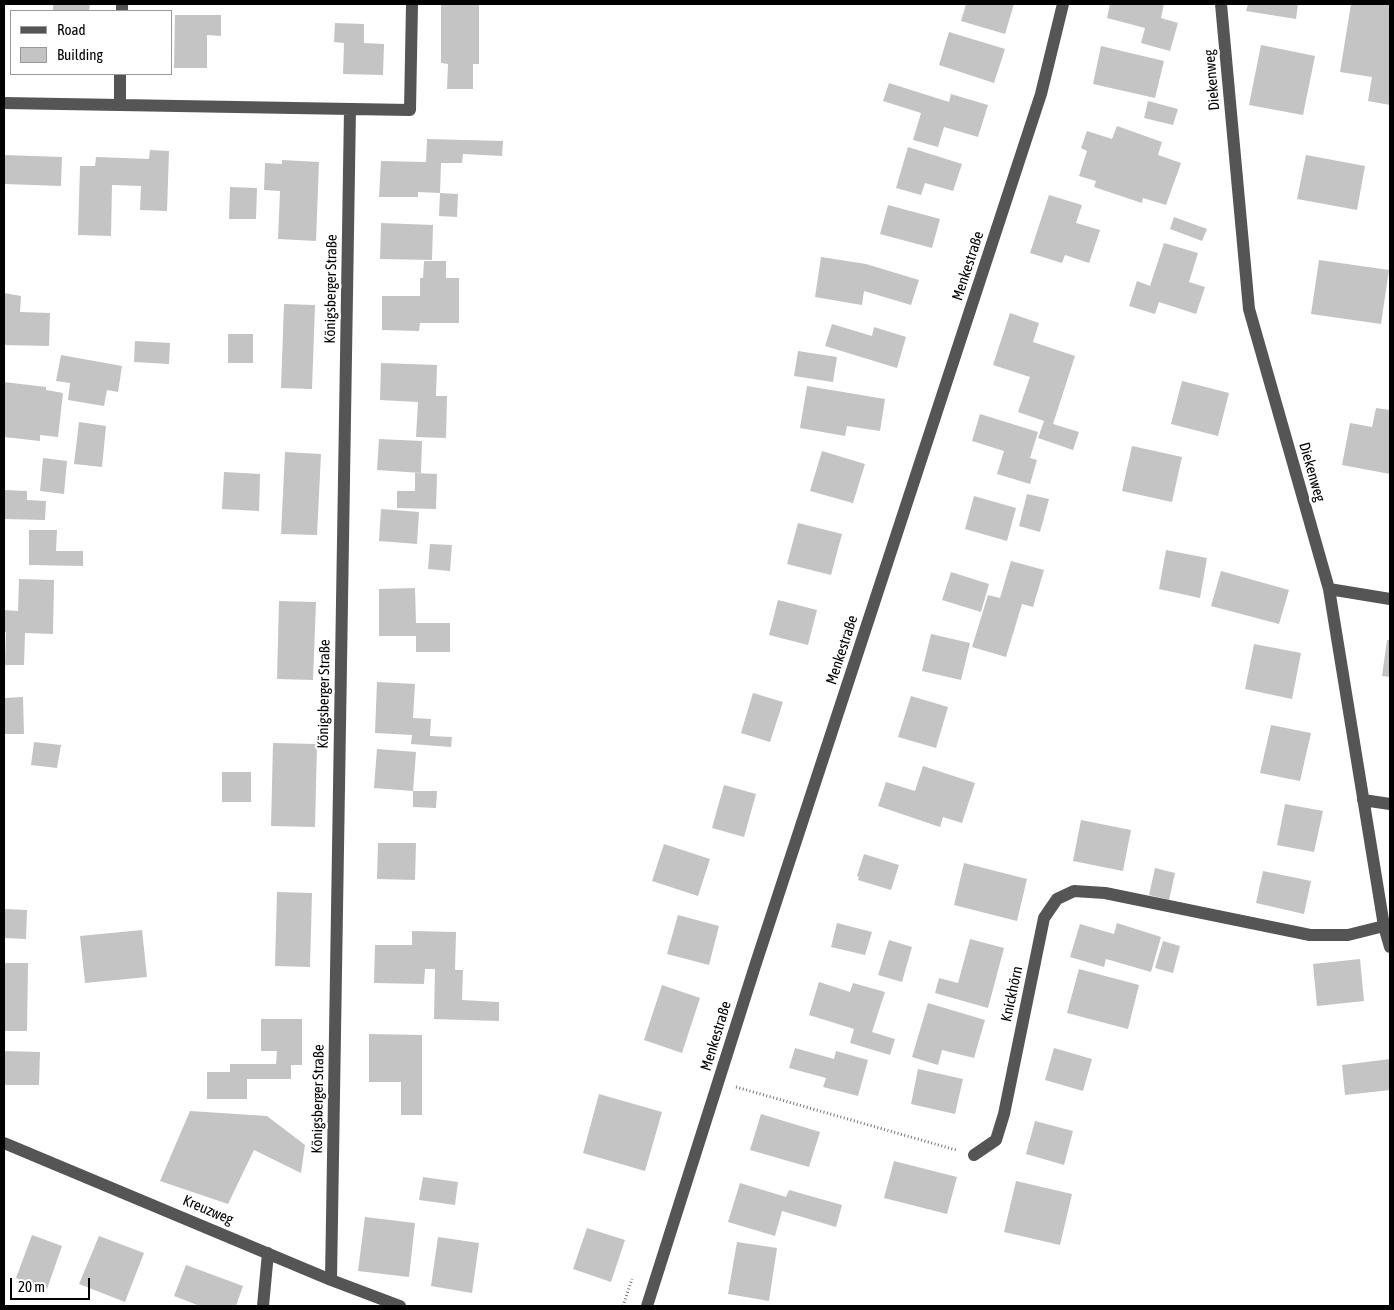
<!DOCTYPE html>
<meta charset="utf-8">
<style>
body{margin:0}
#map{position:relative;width:1394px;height:1310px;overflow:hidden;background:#fff;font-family:"Asap Condensed",sans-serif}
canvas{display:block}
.frame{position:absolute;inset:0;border:5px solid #000;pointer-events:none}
.legend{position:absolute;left:10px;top:10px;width:162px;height:65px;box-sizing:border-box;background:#fff;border:1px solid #999;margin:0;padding:6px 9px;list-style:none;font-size:15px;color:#000}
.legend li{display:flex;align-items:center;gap:10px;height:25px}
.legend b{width:25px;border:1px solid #999}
.scale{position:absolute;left:10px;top:1278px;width:80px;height:22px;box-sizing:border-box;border:2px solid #000;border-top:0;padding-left:6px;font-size:15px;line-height:18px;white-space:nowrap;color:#000;-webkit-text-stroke:4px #fff;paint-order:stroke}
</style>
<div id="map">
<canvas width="1394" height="1310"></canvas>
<div class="frame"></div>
<ul class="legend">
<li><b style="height:6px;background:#555"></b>Road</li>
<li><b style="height:14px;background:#c4c4c4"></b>Building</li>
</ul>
<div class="scale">20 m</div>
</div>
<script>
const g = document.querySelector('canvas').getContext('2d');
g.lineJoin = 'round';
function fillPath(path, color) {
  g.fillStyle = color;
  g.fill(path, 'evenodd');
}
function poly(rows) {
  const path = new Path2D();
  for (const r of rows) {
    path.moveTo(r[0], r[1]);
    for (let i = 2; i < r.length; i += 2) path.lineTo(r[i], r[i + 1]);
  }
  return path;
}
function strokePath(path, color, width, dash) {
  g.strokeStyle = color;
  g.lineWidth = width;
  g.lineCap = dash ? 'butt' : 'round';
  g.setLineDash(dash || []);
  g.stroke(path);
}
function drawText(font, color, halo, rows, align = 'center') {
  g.font = font + ' "Asap Condensed",sans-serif';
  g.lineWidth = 5;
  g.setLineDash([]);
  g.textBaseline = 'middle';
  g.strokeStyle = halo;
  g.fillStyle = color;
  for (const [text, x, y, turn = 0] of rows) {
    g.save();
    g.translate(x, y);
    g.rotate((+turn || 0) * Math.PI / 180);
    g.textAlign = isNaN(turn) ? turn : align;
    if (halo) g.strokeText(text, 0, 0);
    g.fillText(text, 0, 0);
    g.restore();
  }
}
fillPath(poly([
 [53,4,90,4,89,11,53,11],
 [441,4,479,4,479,64,473,64,473,89,447,89,448,64,441,63],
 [966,4,1014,4,1005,34,961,21],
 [1110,4,1164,4,1161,18,1178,23,1170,51,1141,43,1145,28,1107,18],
 [1248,4,1298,4,1296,19,1246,11],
 [1351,4,1390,4,1390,105,1368,101,1372,77,1340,72],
 [175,15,221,15,221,36,207,35,207,68,174,68],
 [335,23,364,24,364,43,384,44,383,75,343,74,344,43,334,42],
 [949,32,1005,49,994,83,939,65],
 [1261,45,1315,56,1303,115,1249,105],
 [1101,46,1164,61,1155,98,1093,84],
 [889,83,949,102,951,94,988,105,978,137,944,127,938,147,913,140,921,113,883,101],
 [1148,101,1178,109,1173,125,1144,118],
 [1117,126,1162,142,1158,155,1181,163,1166,205,1143,198,1142,203,1094,187,1096,181,1079,176,1087,151,1081,148,1087,131,1112,139],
 [427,139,503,141,502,156,463,154,462,163,441,163,440,193,418,192,418,197,379,197,381,161,426,162],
 [908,147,962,164,953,191,925,183,921,195,896,188],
 [150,150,169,151,167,211,140,210,141,186,112,185,111,236,78,235,80,166,95,166,96,157,149,159],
 [4,155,62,157,61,186,4,184],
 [1306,155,1365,166,1357,210,1297,199],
 [282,160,319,162,316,241,278,239,280,191,264,190,265,163,282,164],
 [230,187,257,188,256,219,229,219],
 [440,193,458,194,457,217,439,216],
 [1049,195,1082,205,1076,223,1100,230,1089,263,1065,255,1062,263,1030,253],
 [888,205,940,219,932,248,880,234],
 [1174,217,1207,229,1202,241,1170,229],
 [381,223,433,225,432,260,380,259],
 [1164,243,1198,253,1189,282,1205,287,1196,314,1159,302,1155,314,1129,306,1137,281,1150,286],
 [821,257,866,264,919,280,911,305,864,291,862,305,815,297],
 [1319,260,1389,270,1381,324,1311,314],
 [424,261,446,261,446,278,459,278,459,323,420,323,419,331,382,330,382,296,420,296,420,278,423,278],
 [4,293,21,296,20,312,50,313,49,346,4,345],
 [284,304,315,305,312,389,281,388],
 [1010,313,1039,323,1033,342,1075,356,1053,424,1079,432,1073,450,1038,438,1044,421,1018,412,1030,377,993,365],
 [832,324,872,336,874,327,906,337,897,368,825,346],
 [228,334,253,334,253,363,228,363],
 [135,341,170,343,169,364,134,362],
 [798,351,837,357,833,382,794,376],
 [61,355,122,366,118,392,107,390,104,406,68,400,70,383,56,381],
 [381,363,437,365,436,396,447,396,446,438,416,437,418,402,380,400],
 [1182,381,1229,393,1218,436,1171,424],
 [4,382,46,387,46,390,63,393,58,437,40,435,40,441,4,437],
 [807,386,885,399,880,431,847,426,845,436,800,428],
 [1376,408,1390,410,1390,474,1342,465,1350,423,1372,427],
 [980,414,1038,432,1030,458,1037,460,1030,484,997,474,1004,451,972,441],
 [79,422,106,426,102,467,74,464],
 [379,439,422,441,421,473,377,470],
 [1132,446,1182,457,1172,502,1122,491],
 [822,451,865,464,853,503,810,491],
 [285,452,321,454,317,535,281,534],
 [43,458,67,461,64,494,40,491],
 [224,472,260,474,259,511,222,509],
 [415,473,437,474,436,509,397,508,397,491,415,491],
 [4,490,27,491,27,500,46,501,45,520,4,519],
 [1027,494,1049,499,1040,532,1019,526],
 [974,496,1016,508,1007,541,965,529],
 [381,509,419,512,417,544,379,541],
 [798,523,842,534,831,575,787,564],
 [29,530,57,530,56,551,83,551,83,566,29,565],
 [430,544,452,545,450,571,428,569],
 [1166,550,1207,558,1200,598,1159,589],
 [1011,561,1044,570,1033,607,1022,604,1006,657,972,647,988,595,1000,598],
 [1221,571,1289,590,1279,624,1211,606],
 [951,572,989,584,981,612,942,600],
 [19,579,54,580,53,634,25,633,24,665,5,665,6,632,4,632,4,610,18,611],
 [415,588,416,623,450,623,450,652,416,652,416,636,379,636,379,589],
 [778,600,817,610,808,645,769,635],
 [279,601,316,602,313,680,277,679],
 [931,634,970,643,961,680,922,671],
 [1387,640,1390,640,1390,677,1382,676],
 [1254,644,1301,653,1292,699,1245,689],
 [377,682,415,684,413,718,431,719,430,736,452,737,451,747,411,744,412,735,375,733],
 [753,693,783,702,770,742,741,733],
 [911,696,948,707,936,748,898,737],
 [23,697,24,734,4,734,4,698],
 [1271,725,1311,733,1300,781,1260,773],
 [34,742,61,745,57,768,31,765],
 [273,743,317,744,315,827,271,826],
 [377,749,416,752,413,791,374,788],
 [923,766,975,783,962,823,943,817,940,827,878,806,886,782,915,791],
 [222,772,251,772,251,802,222,802],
 [724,785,756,794,744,837,712,828],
 [413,791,437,791,436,808,413,807],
 [1285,804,1323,811,1314,852,1277,845],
 [1081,820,1131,830,1123,871,1073,861],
 [378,843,416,843,415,880,377,879],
 [664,844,710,859,698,896,652,881],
 [864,854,899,865,891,890,858,880,859,877,857,876],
 [964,863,1027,879,1017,921,954,905],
 [1155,868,1175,873,1169,900,1149,895],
 [1263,871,1311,881,1304,914,1256,903],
 [277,892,312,893,310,967,275,966],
 [4,909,27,910,26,939,4,938],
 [678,915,719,926,709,965,667,954],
 [837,923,872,932,865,955,831,947],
 [1117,923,1161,937,1151,972,1106,959,1104,967,1070,957,1080,924,1114,934],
 [142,930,147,977,85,983,80,936],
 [412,931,456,932,455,970,463,970,462,1000,499,1002,499,1021,434,1019,435,969,425,969,424,984,374,983,375,945,412,945],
 [970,939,1004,948,988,1008,935,993,939,978,958,983],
 [889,940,912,947,902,982,878,975],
 [1163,941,1180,946,1173,973,1155,968],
 [1360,959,1364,1001,1317,1006,1313,964],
 [4,963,28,963,27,1031,4,1031],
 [1079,969,1139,985,1128,1029,1067,1013],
 [819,982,850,992,853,983,885,992,872,1032,895,1039,890,1055,850,1043,854,1029,809,1015],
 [662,985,700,998,682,1053,644,1040],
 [928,1003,985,1020,974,1058,942,1050,938,1065,912,1057],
 [261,1019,302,1019,302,1065,291,1065,291,1079,247,1079,247,1099,207,1099,207,1072,230,1072,230,1064,276,1064,277,1051,261,1051],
 [369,1034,422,1035,422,1115,401,1115,401,1082,369,1082],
 [795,1048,834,1059,836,1051,868,1060,858,1096,823,1087,826,1078,789,1068],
 [1054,1048,1092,1059,1083,1091,1045,1080],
 [4,1051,40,1052,39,1085,4,1085],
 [1390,1059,1390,1090,1345,1095,1342,1065],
 [918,1069,963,1079,955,1114,911,1104],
 [599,1094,662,1112,645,1171,583,1153],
 [190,1111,267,1116,305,1145,301,1173,254,1150,228,1204,160,1181],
 [761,1114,820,1132,809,1167,750,1150],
 [1035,1121,1073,1131,1064,1165,1026,1154],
 [894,1161,957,1177,947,1214,884,1198],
 [423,1177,458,1182,455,1205,419,1200],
 [1016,1181,1072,1194,1060,1245,1004,1232],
 [740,1183,786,1197,789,1190,842,1205,836,1227,782,1211,775,1236,728,1222],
 [365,1217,415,1223,409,1277,358,1271],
 [587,1228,625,1240,611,1282,573,1269],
 [32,1235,62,1246,47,1289,16,1278],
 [99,1236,144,1253,125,1302,79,1284],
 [438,1237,479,1243,472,1293,431,1286],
 [737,1242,777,1248,769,1301,728,1294],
 [186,1265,243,1286,236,1306,200,1306,174,1296]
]), '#c4c4c4');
strokePath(poly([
 [736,1087,956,1150],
 [623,1306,632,1279]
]), '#777', 3, [1, 2.5]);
strokePath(poly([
 [1221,4,1249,309,1329,589,1384,926,1390,947],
 [122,11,122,4],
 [4,103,410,110,412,4],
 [120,105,120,74],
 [1329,589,1390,599],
 [1363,800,1390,804],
 [4,1143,331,1280,400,1306],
 [974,1155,996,1140,1004,1114,1044,918,1057,899,1074,891,1105,893,1310,935,1348,935,1384,926],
 [331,1280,350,109],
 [263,1306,268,1253],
 [647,1306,755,966,1041,94,1063,4]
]), '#555', 12);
drawText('15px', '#000', '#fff', [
 ["Diekenweg",1212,80,-95],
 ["Menkestraße",968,266,-72],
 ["Königsberger Straße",331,289,-89],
 ["Diekenweg",1312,472,74],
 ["Menkestraße",842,650,-72],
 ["Königsberger Straße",324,694,-89],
 ["Knickhörn",1012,994,-78],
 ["Menkestraße",716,1036,-73],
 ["Königsberger Straße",318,1099,-89],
 ["Kreuzweg",208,1210,23]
]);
</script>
